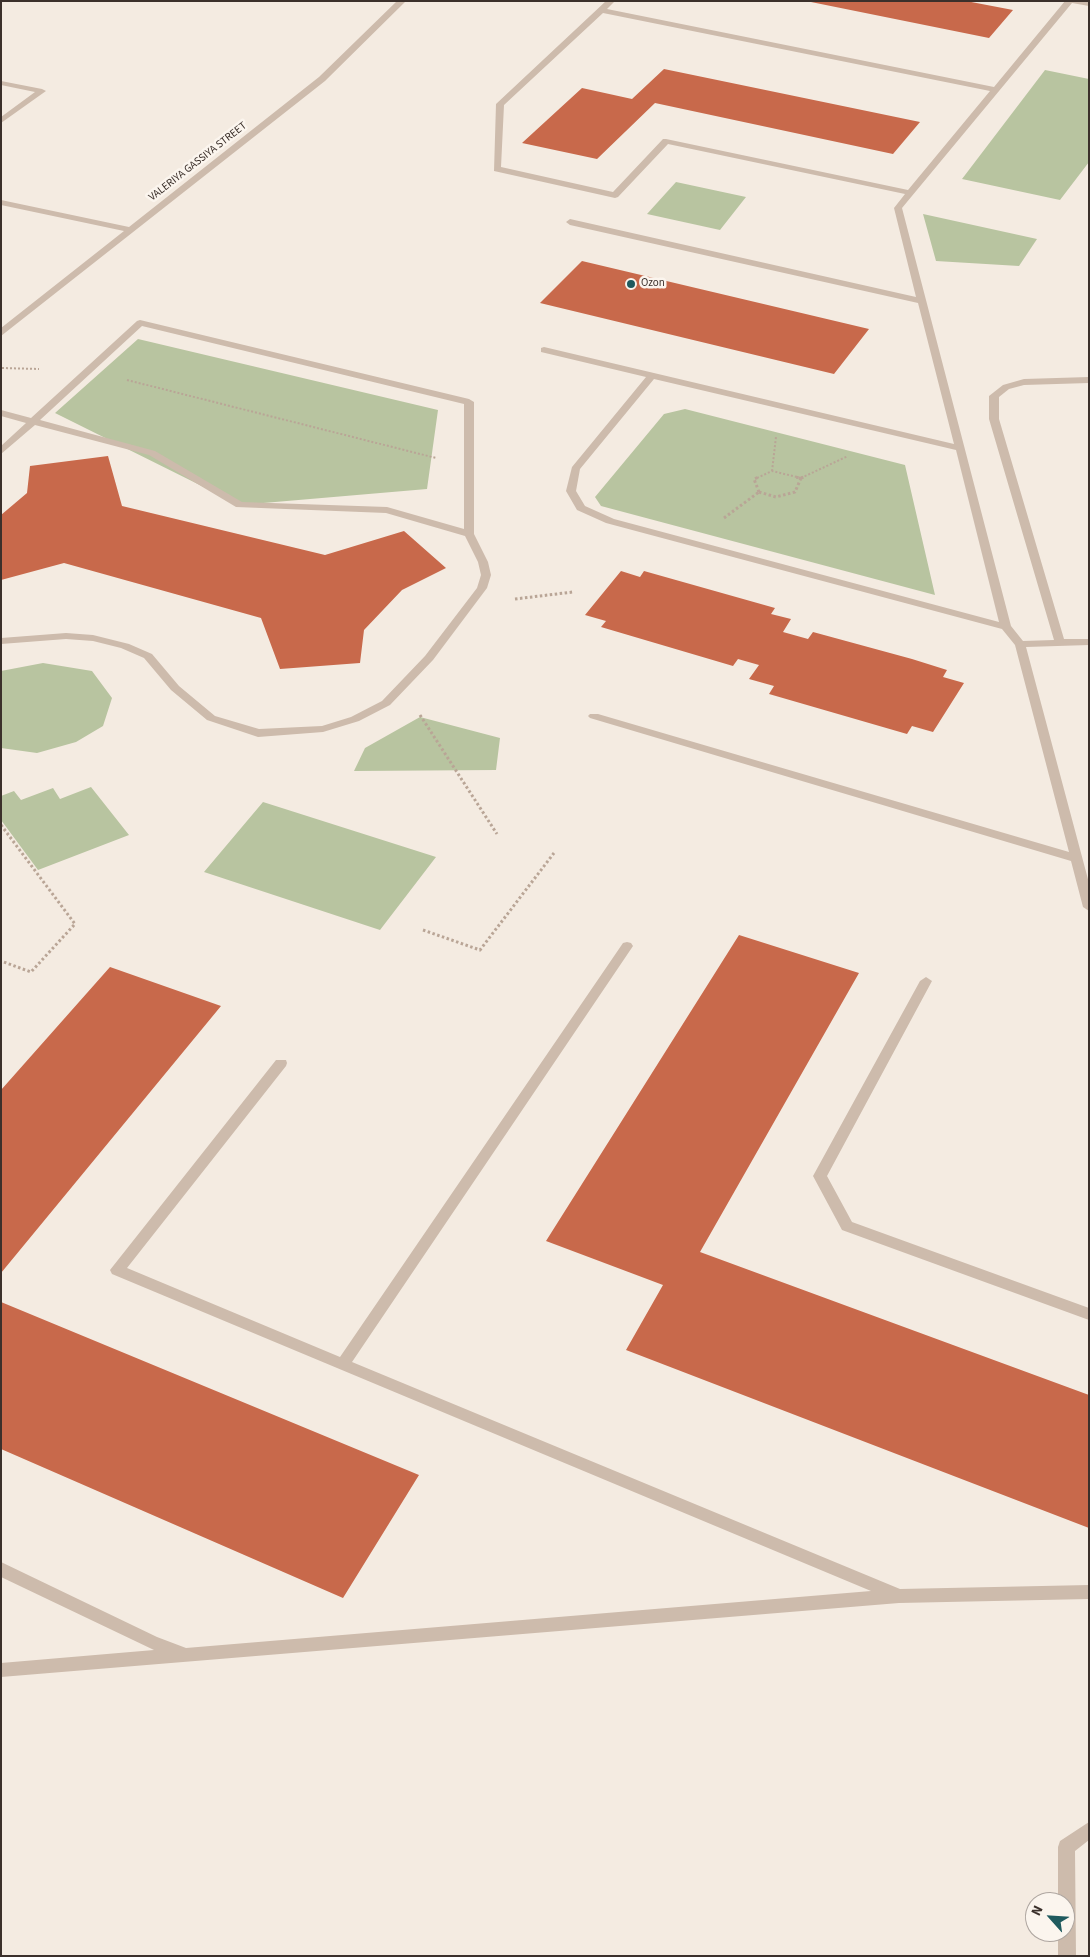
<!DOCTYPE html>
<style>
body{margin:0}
#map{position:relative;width:1090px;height:1957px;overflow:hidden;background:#f4ebe1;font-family:"Source Sans 3",sans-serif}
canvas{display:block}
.frame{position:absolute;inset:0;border:2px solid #3b302b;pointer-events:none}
.north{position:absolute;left:1025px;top:1892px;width:50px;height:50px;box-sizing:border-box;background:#fbf5ee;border:1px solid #aea6a0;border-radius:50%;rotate:296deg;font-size:14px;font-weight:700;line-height:20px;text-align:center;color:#3b302b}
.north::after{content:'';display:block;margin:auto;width:18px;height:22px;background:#1f5a5e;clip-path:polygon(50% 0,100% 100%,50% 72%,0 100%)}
</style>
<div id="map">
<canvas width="1090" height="1957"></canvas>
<div class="frame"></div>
<div class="north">N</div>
</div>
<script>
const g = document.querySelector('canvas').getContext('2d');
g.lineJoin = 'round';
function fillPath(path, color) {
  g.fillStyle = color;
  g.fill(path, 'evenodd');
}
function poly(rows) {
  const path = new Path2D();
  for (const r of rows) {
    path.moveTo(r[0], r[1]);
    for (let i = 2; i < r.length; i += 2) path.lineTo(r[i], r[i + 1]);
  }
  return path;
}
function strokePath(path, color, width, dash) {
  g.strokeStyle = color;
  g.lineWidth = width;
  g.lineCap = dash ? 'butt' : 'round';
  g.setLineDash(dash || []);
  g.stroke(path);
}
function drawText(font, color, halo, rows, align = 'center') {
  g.font = font + ' "Source Sans 3",sans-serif';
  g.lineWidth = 5;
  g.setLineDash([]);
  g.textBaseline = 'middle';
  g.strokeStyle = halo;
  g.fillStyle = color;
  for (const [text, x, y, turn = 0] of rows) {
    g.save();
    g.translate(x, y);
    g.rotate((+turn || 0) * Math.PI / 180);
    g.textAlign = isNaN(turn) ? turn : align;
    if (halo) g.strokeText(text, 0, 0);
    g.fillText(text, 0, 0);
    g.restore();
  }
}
fillPath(poly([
 [1045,70,1089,79,1089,162,1060,200,962,179],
 [676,182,746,197,720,230,647,214],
 [923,214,1037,239,1019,266,936,261],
 [138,339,438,410,427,489,240,505,55,413],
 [685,409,905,465,935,595,601,506,595,497,664,414],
 [43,663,92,671,112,698,103,726,76,742,37,753,1,748,1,671],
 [420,717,500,738,496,770,354,771,365,748],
 [91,787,129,835,38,870,1,820,1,796,14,791,21,800,53,788,60,799],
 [263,802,436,857,380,930,204,872]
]), '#b8c4a0');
fillPath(poly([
 [806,1,966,1,1013,10,989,38],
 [664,69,920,122,893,154,655,103,597,159,522,143,582,88,632,99],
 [582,261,869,329,834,374,540,303],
 [108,456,122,506,325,555,404,531,446,568,402,590,364,630,360,663,280,669,261,618,64,563,1,580,1,515,27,493,30,466],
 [621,571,640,577,644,571,775,608,771,614,791,619,783,632,808,639,813,632,912,659,947,670,943,677,964,683,933,732,912,726,907,734,769,694,774,686,749,679,759,665,738,659,733,666,601,627,606,621,585,615],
 [739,935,859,973,700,1252,1089,1395,1089,1528,626,1350,663,1285,546,1241],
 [110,967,221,1006,1,1273,1,1090],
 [1,1302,419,1475,343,1598,1,1449]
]), '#c8694b');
strokePath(poly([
 [2,368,39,369],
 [127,380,436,458],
 [772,471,776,437],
 [757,478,772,471,801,478],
 [801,478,848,456]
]), '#b9a596', 2, [2, 2]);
strokePath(poly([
 [801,478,804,477],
 [759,492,776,497,795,492,801,478,795,477],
 [759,492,754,479,759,477],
 [724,518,759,492],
 [515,599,573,592],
 [420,715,497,834],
 [1,825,75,924,31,972,1,961],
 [423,930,480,950,554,853]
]), '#b9a596', 3, [2.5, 2.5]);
fillPath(poly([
 [397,1,406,1,325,81,1,336,1,328,124,231,1,205,1,200,129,227,319,77,397,1],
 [606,1,615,1,607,9,994,87,1065,1,1089,2,1089,6,1072,3,902,208,1011,626,1023,641,1054,640,989,419,989,396,1003,385,1024,379,1089,377,1089,383,1024,385,1009,389,999,397,999,419,1064,639,1089,639,1089,645,1026,647,1089,883,1089,911,1083,907,1071,861,590,718,588,716,590,714,598,714,1069,852,1015,645,1002,629,606,523,577,510,566,491,572,467,646,377,541,352,541,348,544,347,954,444,918,303,570,225,566,222,570,219,916,297,894,208,905,194,668,144,618,197,615,198,494,171,496,104,606,1],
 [603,13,990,91,908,190,666,139,663,139,613,192,501,167,504,105,603,13],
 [654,379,956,450,999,622,614,519,585,506,576,491,580,469,654,379],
 [1,81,42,89,46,91,1,123,1,117,35,92,1,85,1,81],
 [140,320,469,399,474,402,474,534,488,562,491,575,487,588,433,660,390,705,359,721,323,732,258,737,207,720,171,690,144,658,121,648,93,641,66,639,1,644,1,638,66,633,93,635,129,644,152,654,179,686,215,716,259,729,322,726,351,717,382,701,425,656,477,588,481,575,478,562,465,536,386,513,236,507,149,455,35,425,1,454,1,446,26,423,1,416,1,410,31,418,137,321,140,320],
 [142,326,464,404,464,529,387,507,242,502,155,451,40,420,142,326],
 [627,942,631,943,633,946,631,949,352,1362,900,1589,1089,1585,1089,1599,899,1603,1,1677,1,1663,154,1650,1,1577,1,1562,157,1637,186,1648,871,1591,112,1274,110,1270,276,1060,286,1060,287,1063,286,1066,127,1268,340,1357,623,943,627,942],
 [926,977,932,981,827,1176,852,1222,1089,1308,1089,1320,842,1230,813,1176,920,981,926,977],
 [1089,1822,1089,1840,1075,1851,1076,1956,1058,1956,1058,1932,1065,1932,1065,1902,1058,1902,1058,1847,1060,1841,1089,1822]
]), '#cdbbac');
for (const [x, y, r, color] of [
 [631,284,5,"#1f5a5e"]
]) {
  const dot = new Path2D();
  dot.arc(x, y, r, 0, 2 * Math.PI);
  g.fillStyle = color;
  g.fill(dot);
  strokePath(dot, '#fbf5ee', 2);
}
drawText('11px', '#3b302b', '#fbf5ee', [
 ["VALERIYA GASSIYA STREET",198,162,-38]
]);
drawText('11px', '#3b302b', '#fbf5ee', [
 ["Ozon",641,284]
], 'left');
</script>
